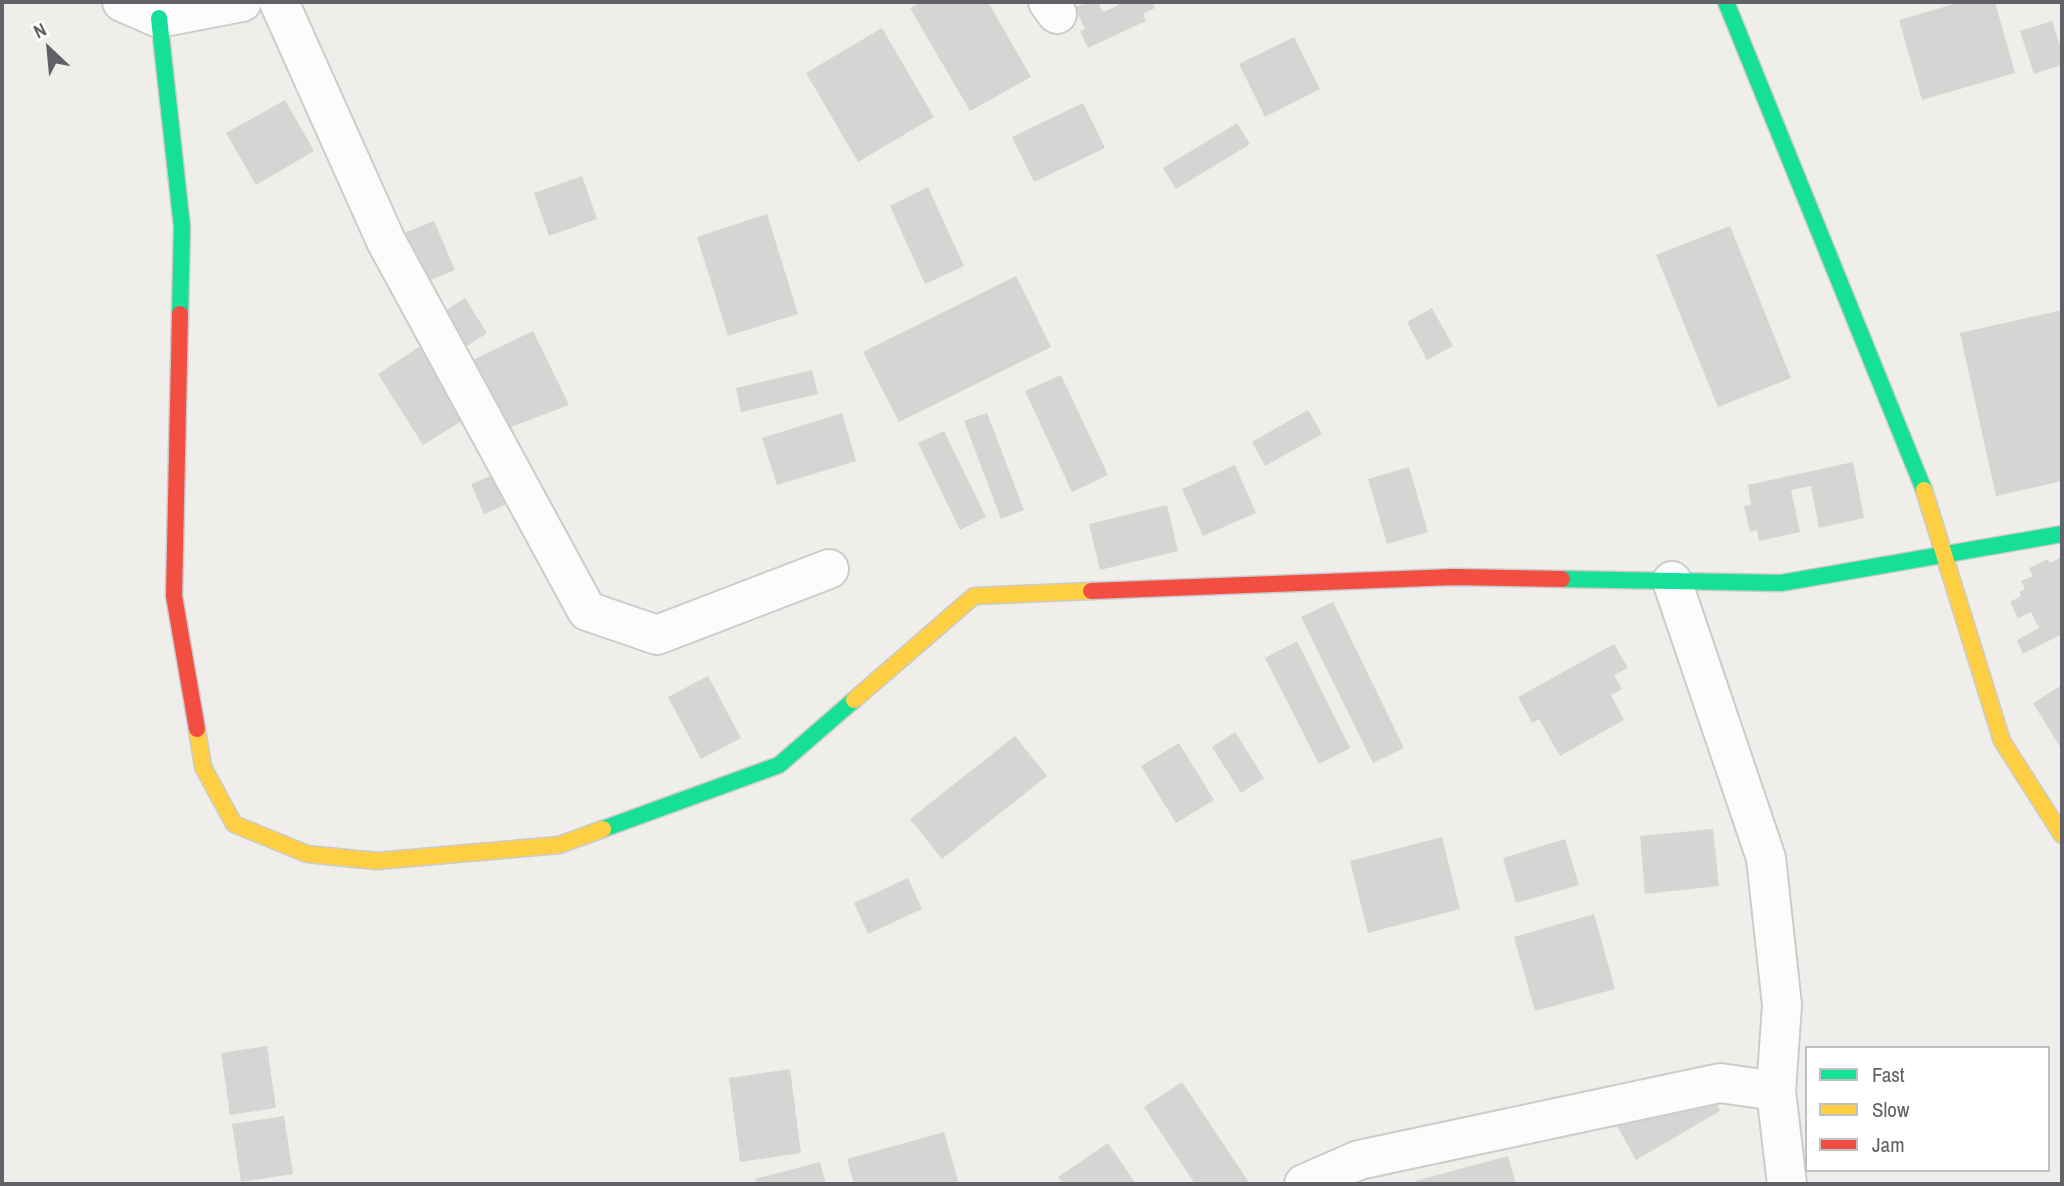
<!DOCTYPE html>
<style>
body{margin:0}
#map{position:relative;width:2064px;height:1186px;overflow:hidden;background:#efeeea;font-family:"Archivo Narrow",sans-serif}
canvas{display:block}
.frame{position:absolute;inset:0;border:4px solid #606267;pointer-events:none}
.legend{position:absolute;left:1805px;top:1046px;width:245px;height:126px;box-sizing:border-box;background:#fff;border:2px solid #bfc0c2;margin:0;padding:9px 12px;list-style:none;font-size:21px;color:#606267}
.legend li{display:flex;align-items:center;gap:14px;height:35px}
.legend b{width:35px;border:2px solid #bfc0c2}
.north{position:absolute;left:14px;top:14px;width:70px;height:70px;-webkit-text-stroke:5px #fff;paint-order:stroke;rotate:334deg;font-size:19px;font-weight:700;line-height:28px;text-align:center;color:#606267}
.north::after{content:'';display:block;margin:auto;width:24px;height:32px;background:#606267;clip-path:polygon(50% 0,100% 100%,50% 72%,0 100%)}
</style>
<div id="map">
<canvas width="2064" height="1186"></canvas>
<div class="frame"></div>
<ul class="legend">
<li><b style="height:9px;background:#16e098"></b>Fast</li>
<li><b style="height:9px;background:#ffcf43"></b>Slow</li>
<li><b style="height:9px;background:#f24e42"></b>Jam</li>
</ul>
<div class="north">N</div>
</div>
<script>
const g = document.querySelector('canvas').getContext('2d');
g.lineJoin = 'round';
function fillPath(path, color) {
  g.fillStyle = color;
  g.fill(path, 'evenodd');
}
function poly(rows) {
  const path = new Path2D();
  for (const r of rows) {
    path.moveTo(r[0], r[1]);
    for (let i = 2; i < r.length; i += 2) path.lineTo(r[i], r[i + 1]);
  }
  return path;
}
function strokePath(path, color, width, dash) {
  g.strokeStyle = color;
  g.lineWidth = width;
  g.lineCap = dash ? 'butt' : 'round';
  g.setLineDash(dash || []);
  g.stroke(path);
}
fillPath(poly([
 [921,2,988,2,1031,77,970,111,910,8],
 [1088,2,1098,2,1103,12,1119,5,1118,2,1152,2,1155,8,1143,14,1146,21,1088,48,1080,31,1085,29,1075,8],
 [1961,2,1995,2,2015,73,1922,100,1899,20],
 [2052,21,2062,52,2062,65,2034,74,2020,31],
 [882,28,934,117,858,162,806,73],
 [1294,37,1320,89,1265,117,1239,64],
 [285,100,314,151,256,185,226,133],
 [1083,103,1105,148,1034,182,1012,137],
 [1237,123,1250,144,1176,189,1163,168],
 [582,176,597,219,549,236,534,193],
 [928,187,964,266,925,284,890,206],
 [767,214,798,314,728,336,697,237],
 [434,221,455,270,418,285,397,236],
 [1730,226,1791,378,1718,407,1656,255],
 [1016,276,1051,347,899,422,863,352],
 [465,298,487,333,461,350,443,312],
 [1432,308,1453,346,1427,360,1407,322],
 [2062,310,2062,481,1996,496,1960,333],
 [533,331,569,405,503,430,471,361],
 [419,347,465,419,423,445,378,374],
 [812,370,818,394,741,412,736,388],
 [1061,375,1108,475,1072,492,1025,391],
 [1308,410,1322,434,1265,466,1252,442],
 [842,413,856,461,777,485,762,438],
 [987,413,1024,510,1001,519,964,421],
 [944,431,986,517,960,530,918,443],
 [1853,462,1864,518,1819,528,1811,486,1791,490,1800,532,1759,541,1757,530,1750,532,1744,506,1751,505,1748,485],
 [1235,465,1256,513,1203,536,1182,489],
 [513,466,526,496,484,514,471,484],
 [1409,467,1428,532,1387,544,1368,479],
 [1167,505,1178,551,1100,570,1089,524],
 [2062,557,2062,634,2023,654,2017,640,2039,628,2031,612,2018,618,2010,602,2021,596,2019,592,2025,589,2021,581,2033,576,2029,568,2048,559,2050,563],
 [1333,602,1404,748,1373,763,1301,617],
 [1297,641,1350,748,1319,764,1265,658],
 [1614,644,1628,668,1614,675,1622,689,1611,695,1624,720,1560,756,1539,719,1532,723,1518,697],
 [708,676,741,738,701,759,668,697],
 [2062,685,2062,750,2033,703],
 [1235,732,1264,778,1241,793,1212,747],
 [1015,736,1047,776,942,859,910,819],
 [1179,743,1214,800,1176,823,1141,766],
 [1713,829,1719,886,1645,894,1640,836],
 [1442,837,1460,909,1368,933,1350,861],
 [1565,839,1579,885,1516,903,1503,858],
 [908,878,922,909,868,934,854,903],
 [1594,914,1615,989,1535,1011,1514,937],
 [267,1046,276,1108,230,1115,221,1053],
 [790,1069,801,1153,740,1162,729,1078],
 [1700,1075,1720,1111,1636,1160,1616,1124],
 [1182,1082,1250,1184,1195,1184,1144,1107],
 [284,1116,293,1174,241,1182,232,1124],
 [944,1132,959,1184,854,1184,847,1159],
 [1108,1143,1136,1184,1063,1184,1058,1177],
 [1508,1156,1516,1184,1416,1184,1415,1181],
 [820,1162,826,1184,756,1184,755,1179]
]), '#d5d5d3');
const street = poly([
 [122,2,159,18,242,2],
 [279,2,386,241,587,611,657,635,829,569],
 [1048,2,1057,14],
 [1672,581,1766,858,1782,1005,1776,1091,1787,1184],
 [1304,1184,1359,1160,1720,1083,1776,1091]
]);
const fast = poly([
 [1726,2,1924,490],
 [159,18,182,227,180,314],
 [1562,579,1781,583,2062,534],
 [603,829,779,765,854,700]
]);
const slow = poly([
 [1924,490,2002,741,2062,835],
 [854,700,974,596,1091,591],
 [197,729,203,767,234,824,307,854,377,861,559,845,603,829]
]);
const jam = poly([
 [180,314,174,596,197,729],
 [1091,591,1454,577,1562,579]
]);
strokePath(street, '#cccccb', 42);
strokePath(fast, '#cacacb', 19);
strokePath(slow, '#cacacb', 19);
strokePath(jam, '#cacacb', 19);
strokePath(street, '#fdfcfc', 38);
strokePath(fast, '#16e098', 16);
strokePath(slow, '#ffcf43', 16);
strokePath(jam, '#f24e42', 16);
</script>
